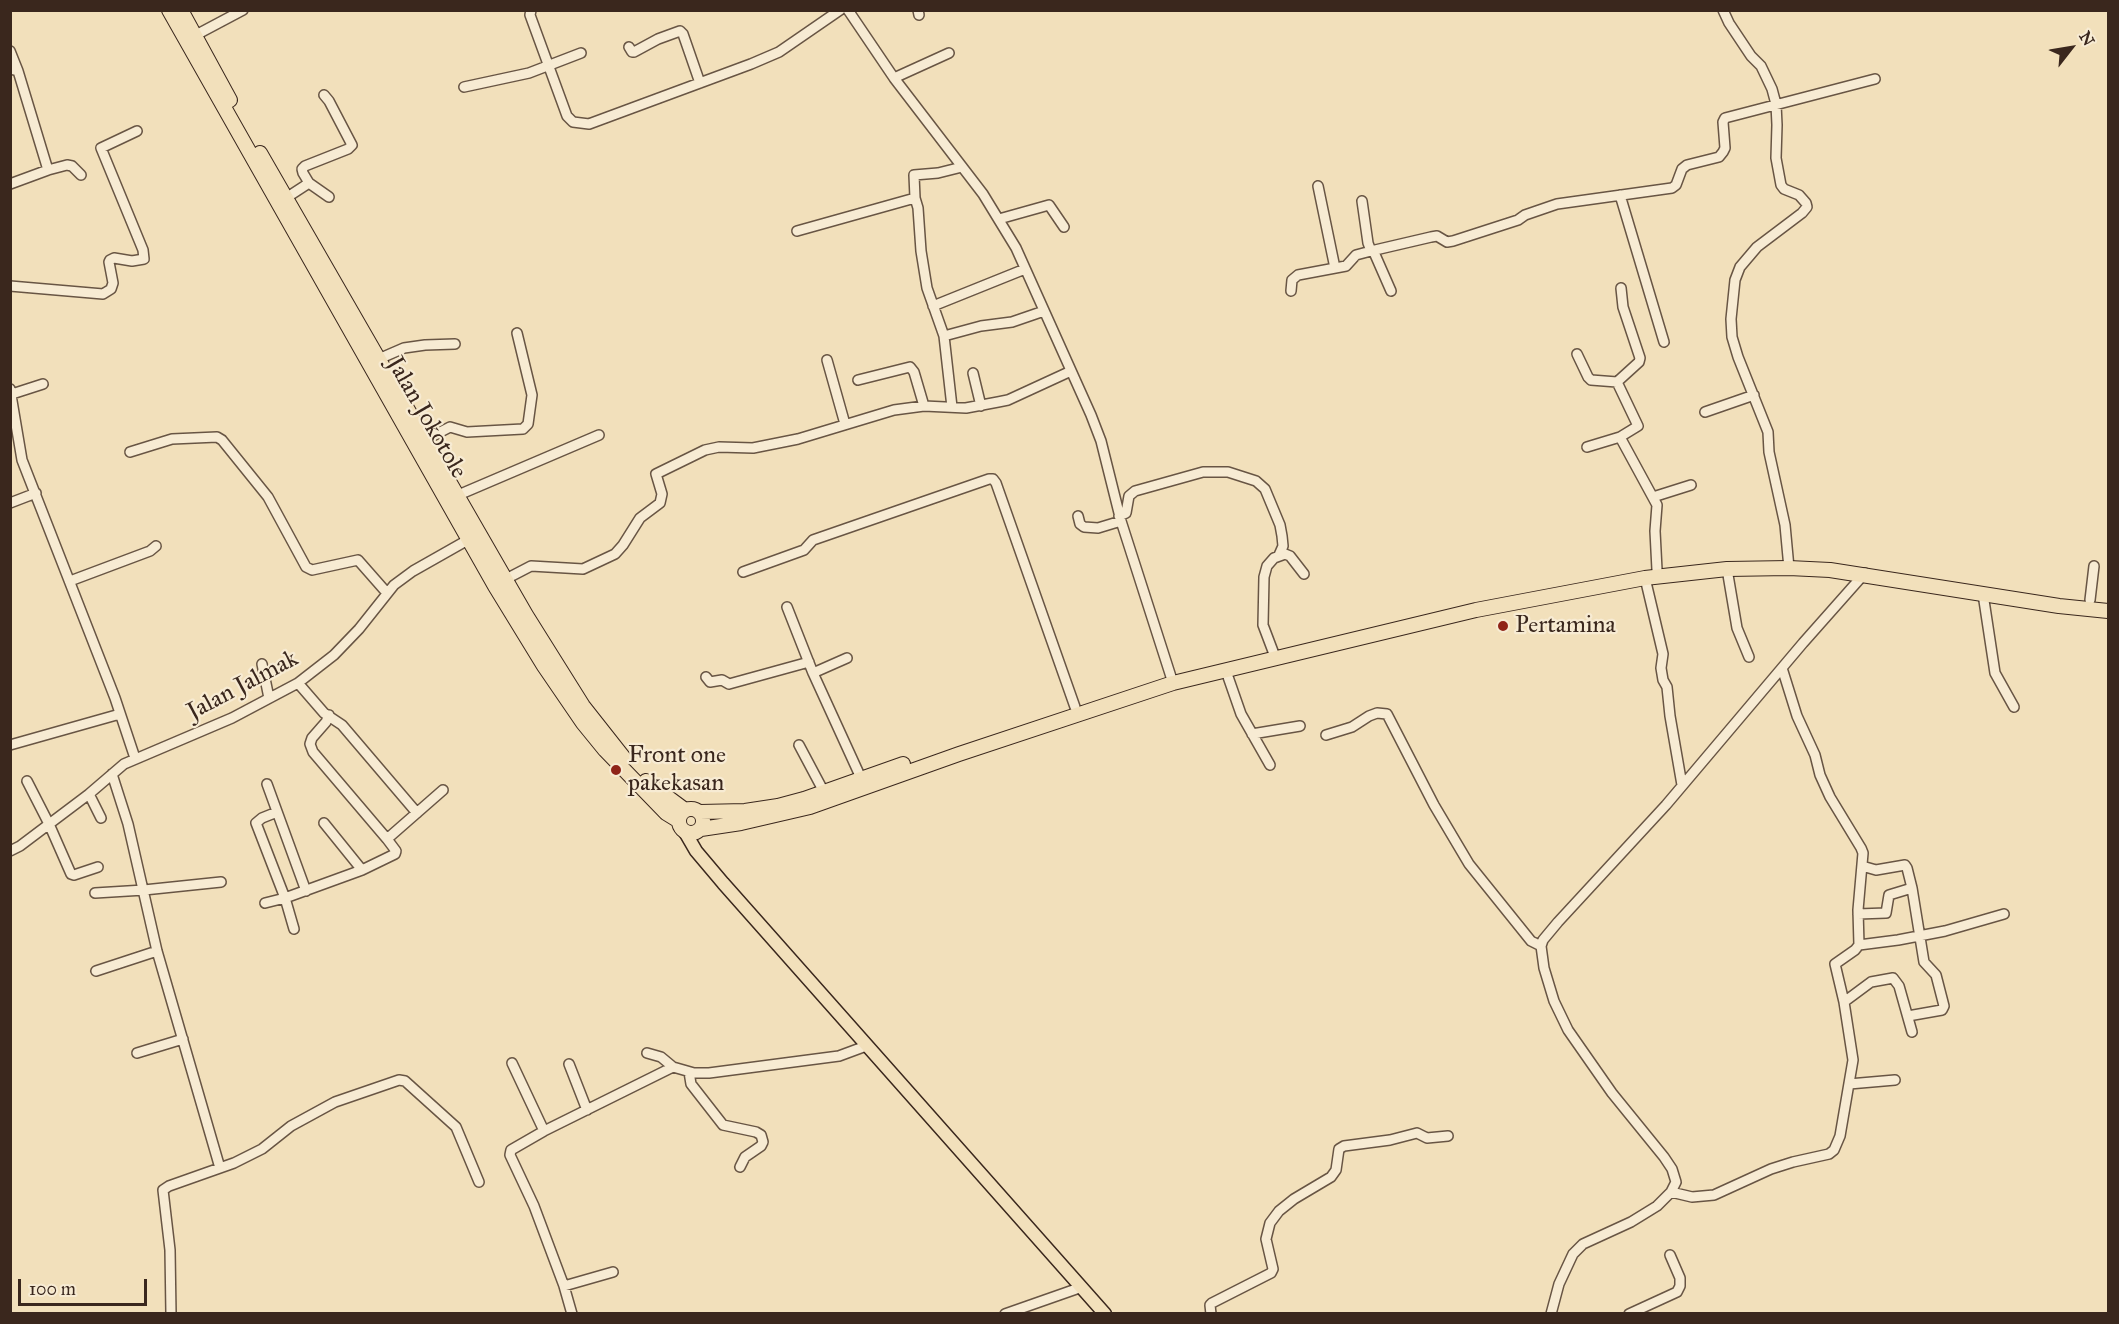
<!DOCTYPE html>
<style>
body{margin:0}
#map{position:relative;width:2119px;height:1324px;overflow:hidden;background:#f2e0bb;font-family:"IM FELL Great Primer",serif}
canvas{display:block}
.frame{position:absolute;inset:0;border:12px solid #3a271d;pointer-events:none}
.north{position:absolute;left:2041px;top:18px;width:60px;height:60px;-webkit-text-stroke:4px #f7ebd3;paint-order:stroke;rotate:59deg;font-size:16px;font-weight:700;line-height:24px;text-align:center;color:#3a271d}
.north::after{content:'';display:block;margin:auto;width:21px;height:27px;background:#3a271d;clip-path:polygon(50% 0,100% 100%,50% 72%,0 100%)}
.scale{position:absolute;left:18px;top:1279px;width:129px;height:27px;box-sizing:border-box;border:3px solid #3a271d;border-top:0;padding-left:8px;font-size:18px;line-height:21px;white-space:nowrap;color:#3a271d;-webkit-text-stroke:4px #f7ebd3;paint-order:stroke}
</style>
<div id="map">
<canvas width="2119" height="1324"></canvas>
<div class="frame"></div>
<div class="north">N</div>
<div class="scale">100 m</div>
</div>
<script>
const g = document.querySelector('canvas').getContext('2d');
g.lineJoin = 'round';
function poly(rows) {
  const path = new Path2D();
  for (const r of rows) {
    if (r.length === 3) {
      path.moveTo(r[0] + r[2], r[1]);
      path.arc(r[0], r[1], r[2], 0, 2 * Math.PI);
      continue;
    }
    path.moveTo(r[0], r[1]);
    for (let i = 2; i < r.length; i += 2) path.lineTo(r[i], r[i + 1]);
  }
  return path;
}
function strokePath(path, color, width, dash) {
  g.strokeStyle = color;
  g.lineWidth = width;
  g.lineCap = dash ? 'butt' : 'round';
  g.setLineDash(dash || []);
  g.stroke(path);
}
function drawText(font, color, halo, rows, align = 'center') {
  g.font = font + ' "IM FELL Great Primer",serif';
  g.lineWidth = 4.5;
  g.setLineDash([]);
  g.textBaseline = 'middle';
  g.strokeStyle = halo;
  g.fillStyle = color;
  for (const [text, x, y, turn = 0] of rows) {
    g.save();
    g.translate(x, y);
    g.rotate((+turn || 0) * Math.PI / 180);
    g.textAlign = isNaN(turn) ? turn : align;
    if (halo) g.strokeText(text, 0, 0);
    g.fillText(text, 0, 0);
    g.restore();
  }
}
const minor = poly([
 [531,10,530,15,567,116,573,122,589,124,751,64,779,52,840,10],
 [848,10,894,78,983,194,1016,248,1091,415,1101,441,1121,521,1173,683],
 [918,10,919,15],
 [1723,10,1729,23,1751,56,1761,66,1772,89,1776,104,1777,125,1776,158,1781,185,1784,189,1799,195,1806,203,1807,207,1802,213,1757,247,1740,267,1735,280,1731,319,1732,337,1738,357,1768,432,1769,452,1785,525,1789,568],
 [194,36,243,10],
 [629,47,632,52,634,52,658,39,680,31,683,34,700,83],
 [10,51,18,71],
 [10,69,18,71,48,170,10,184],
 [894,78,949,53],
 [464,87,529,73,581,53],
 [48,170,67,165,72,166,81,175],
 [309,183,329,197],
 [1318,186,1335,268],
 [1620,195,1664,342],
 [286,198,309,183,303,173,302,169,305,166,348,149,352,145,329,101,324,95],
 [915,198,914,175,938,173,962,167],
 [1362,201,1368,243,1371,251],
 [999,219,1049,205,1064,227],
 [797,231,915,198,918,208,921,251,927,288,944,336,952,407],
 [1373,250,1391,291],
 [10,286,103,294,111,289,113,283,109,262,110,260,114,258,132,261,144,259,143,250,101,148,137,131],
 [1621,288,1623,307,1640,358,1639,362,1617,382,1638,426,1620,437,1657,505,1655,531,1657,570],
 [1291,291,1292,280,1298,275,1346,266,1356,255,1371,251,1431,237,1437,236,1447,242,1453,241,1518,220,1525,215,1557,204,1672,188,1676,185,1682,169,1687,165,1719,157,1723,152,1725,148,1723,122,1725,118,1875,79],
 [933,306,1025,269],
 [944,336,981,326,1012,322,1044,311],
 [1577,354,1588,377,1591,380,1617,382],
 [827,360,845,424],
 [374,361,404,348,425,345,455,344],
 [973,373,981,406],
 [858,380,910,367,914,372,924,406],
 [10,389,22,460,115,698,135,758],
 [12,394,43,384],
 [1705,412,1754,395],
 [425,440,450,427,467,432,523,429,528,424,532,395,517,333],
 [1587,447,1620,437],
 [130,452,172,439,217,437,222,440,268,497,306,567,312,570,358,560,387,593],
 [456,496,599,435],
 [1653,497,1691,485],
 [10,503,36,493],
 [1078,516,1080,524,1084,527,1098,528,1121,521],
 [1119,516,1126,513,1129,496,1135,491,1203,472,1228,472,1256,481,1265,489,1280,525,1282,536,1283,546,1279,555],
 [1727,569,1737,628,1749,657],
 [743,572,804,550,813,540,989,479,993,479,996,483,1075,707],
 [1645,578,1663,654,1661,668,1663,680,1667,687,1670,716,1682,785],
 [506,579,531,566,583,569,615,554,623,545,640,518,660,503,662,494,656,474,705,450,719,447,753,448,798,439,894,410,924,406,966,408,998,402,1008,400,1071,371],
 [70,581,150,551,156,546],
 [1983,594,1995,673,2014,707],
 [2090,600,2094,566],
 [787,607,813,673,861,778],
 [1274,654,1263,625,1264,577,1267,566,1274,558,1285,554,1290,556,1304,574],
 [262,664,269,698],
 [1226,671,1241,714,1270,765],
 [813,673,847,658],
 [706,677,710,682,722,680,729,684,809,662],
 [298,683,324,713,342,725,417,813],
 [1252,734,1300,726],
 [1326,735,1352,727,1369,716,1377,713,1387,714,1434,805,1469,864,1531,941,1541,946],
 [10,745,120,714],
 [799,745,824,792],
 [112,774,128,824,157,951,220,1168],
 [27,781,49,824,71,874,74,875,98,867],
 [267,784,306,891],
 [89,794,101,818],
 [277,812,262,818,256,823,285,898,362,870,395,854,396,851,387,839,313,752,310,744,312,738,326,722,329,715],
 [324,823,362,870],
 [387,839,443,790],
 [10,851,20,846,89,794,124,764,232,718,298,683,334,655,359,629,394,585,413,571,473,537],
 [95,893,144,890,221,882],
 [265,903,285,898,294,929],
 [1858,914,1886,913,1889,895,1912,888,1907,868,1905,865,1876,870,1862,866],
 [1859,945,1898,940,1945,931,2004,914],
 [96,971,157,951],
 [1844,1002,1871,982,1893,978,1899,986,1912,1032],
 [1908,1016,1942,1010,1944,1006,1936,975,1924,962,1912,888],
 [137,1053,183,1039],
 [647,1053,661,1057,673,1067],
 [512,1063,544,1131],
 [569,1064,587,1110],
 [689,1072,691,1084,723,1125,756,1132,761,1135,763,1142,761,1146,745,1157,740,1167],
 [1849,1084,1895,1080],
 [1671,1192,1692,1197,1714,1195,1771,1169,1793,1162,1829,1154,1834,1150,1840,1136,1853,1060,1844,1002,1835,964,1855,950,1859,945,1858,910,1863,853,1861,848,1830,797,1820,775,1815,755,1797,716,1782,668],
 [564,1286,613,1272],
 [171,1314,170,1250,163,1190,169,1186,234,1163,262,1149,291,1126,335,1102,399,1080,405,1081,456,1127,479,1182],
 [572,1314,564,1286,534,1206,510,1155,511,1150,544,1131,673,1067,694,1073,709,1073,839,1056,866,1046],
 [1005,1314,1082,1287],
 [1211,1314,1210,1305,1212,1303,1271,1273,1273,1269,1266,1239,1270,1223,1279,1211,1294,1199,1331,1177,1336,1170,1339,1149,1344,1146,1390,1140,1417,1133,1427,1138,1448,1136],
 [1551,1314,1559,1284,1573,1254,1583,1244,1631,1222,1657,1206,1671,1192,1676,1182,1672,1169,1664,1157,1612,1093,1568,1030,1554,1001,1544,968,1541,946,1543,940,1558,922,1666,805,1803,643,1865,573],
 [1629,1314,1677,1292,1680,1286,1680,1278,1670,1255]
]);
const major = poly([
 [685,832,696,851,723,883,1105,1314]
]);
const highway = poly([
 [169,10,495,586,544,666,583,723,605,750,666,813,679,821],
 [181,10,230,100],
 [260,153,526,615,583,706,624,758],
 [646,781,685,810],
 [691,821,12],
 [700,812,745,811,778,806,804,799,903,764],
 [701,829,741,823,810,807,959,754,1173,683,1476,610,1645,578,1727,569,1789,568,1830,570,2059,606,2108,611]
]);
strokePath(minor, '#685544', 12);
strokePath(major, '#3a271d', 15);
strokePath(highway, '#3a271d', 16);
strokePath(minor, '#f7ebd3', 9);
strokePath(major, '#f2e0bb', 12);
strokePath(highway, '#f2e0bb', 14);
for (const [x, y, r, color] of [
 [1503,626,6,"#8f2418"],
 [616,770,6,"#8f2418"]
]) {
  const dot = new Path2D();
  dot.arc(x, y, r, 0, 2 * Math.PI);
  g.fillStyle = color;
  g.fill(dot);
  strokePath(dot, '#f7ebd3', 2);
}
drawText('24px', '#3a271d', '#f7ebd3', [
 ["Jalan Jokotole",426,418,60],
 ["Jalan Jalmak",243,686,-28]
]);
drawText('24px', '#3a271d', '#f7ebd3', [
 ["Pertamina",1515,626],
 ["Front one",628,756],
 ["pakekasan",628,784]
], 'left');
</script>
